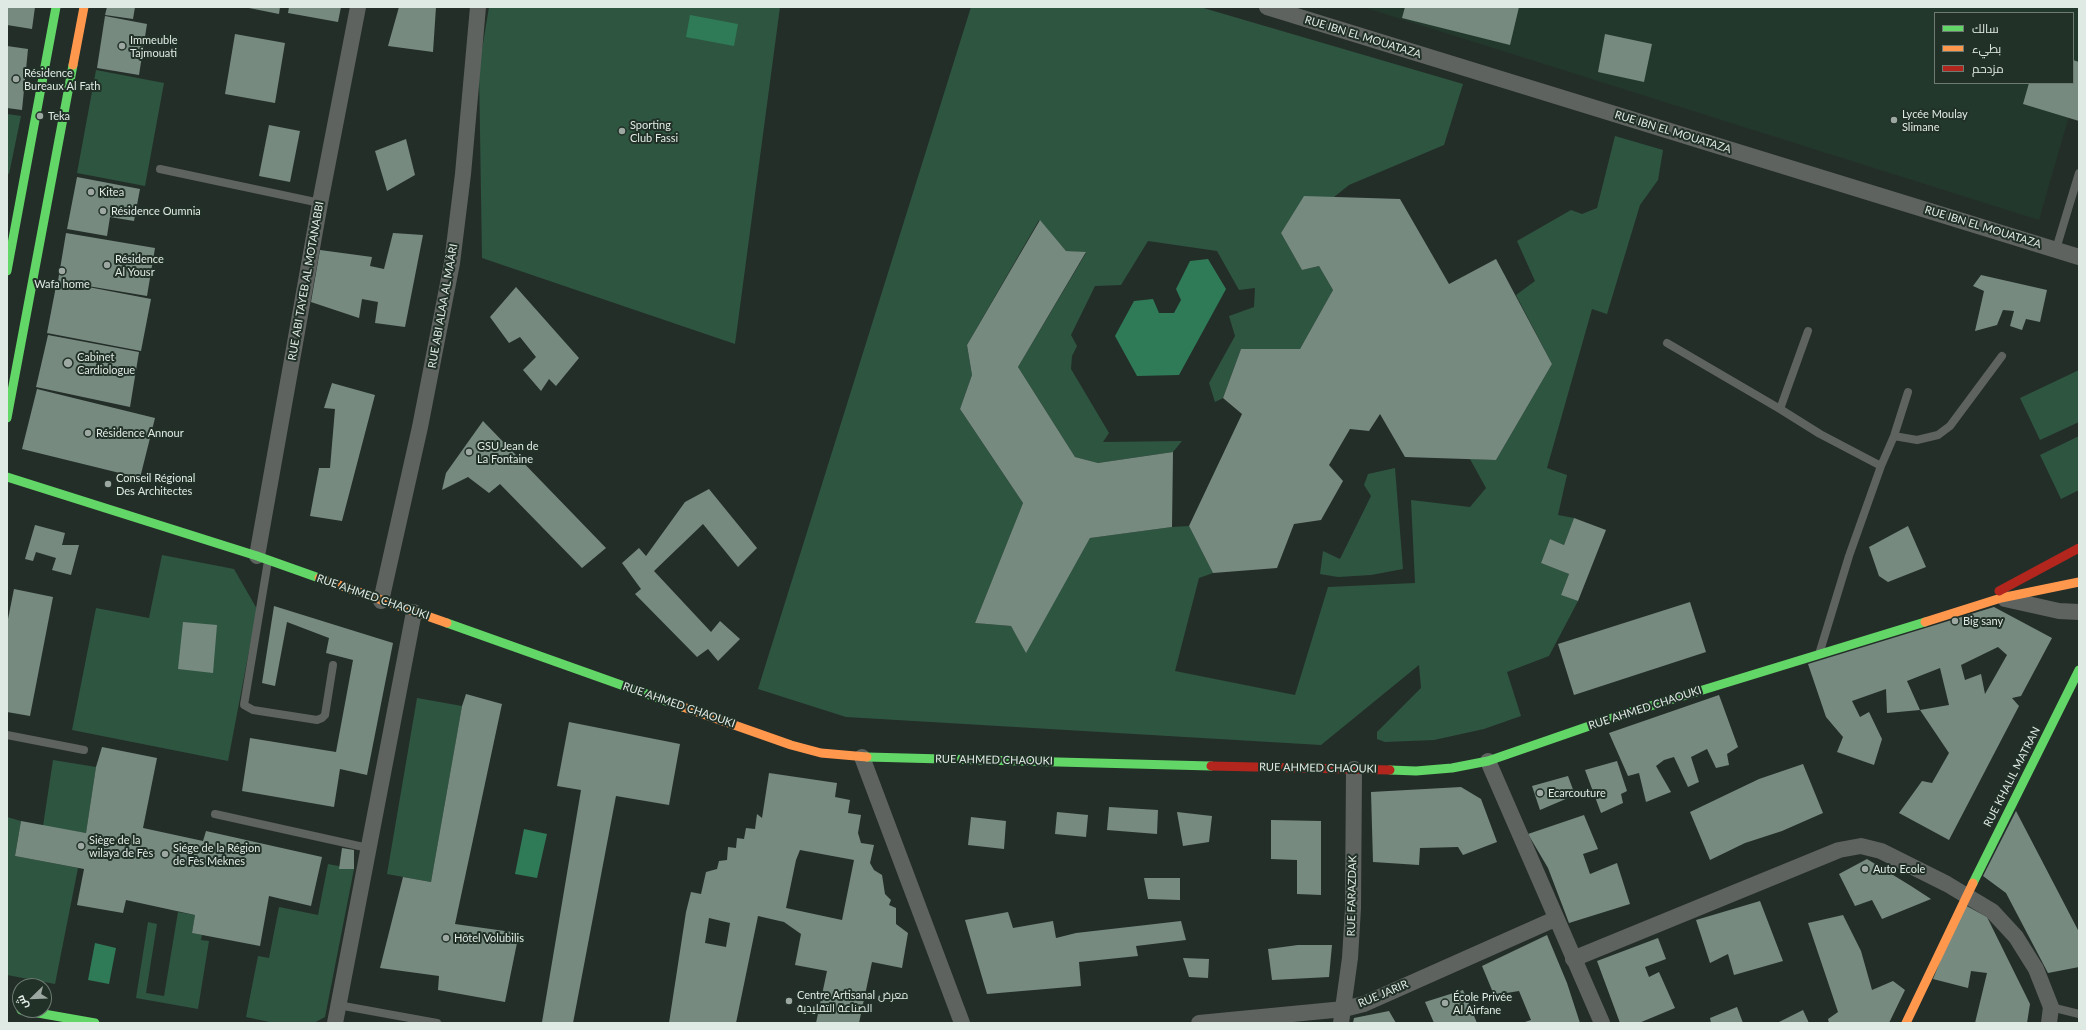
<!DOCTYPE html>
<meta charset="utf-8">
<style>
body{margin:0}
#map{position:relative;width:2086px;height:1030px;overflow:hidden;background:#242e29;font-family:Lato,Cairo,sans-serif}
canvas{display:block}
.frame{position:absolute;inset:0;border:8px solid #e0eae4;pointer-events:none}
.legend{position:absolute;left:1934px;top:12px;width:140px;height:72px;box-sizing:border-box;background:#213128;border:1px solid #6d7b73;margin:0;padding:5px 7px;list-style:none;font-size:12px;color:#e0eae4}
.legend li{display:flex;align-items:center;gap:8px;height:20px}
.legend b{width:20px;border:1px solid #6d7b73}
.north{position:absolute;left:12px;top:978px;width:40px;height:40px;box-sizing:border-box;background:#213128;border:1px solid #6d7b73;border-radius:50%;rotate:247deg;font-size:11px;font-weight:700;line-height:16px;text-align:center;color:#e0eae4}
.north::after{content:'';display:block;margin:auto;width:14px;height:18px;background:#9ea8a3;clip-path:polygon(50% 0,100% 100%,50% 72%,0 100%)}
</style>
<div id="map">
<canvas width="2086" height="1030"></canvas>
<div class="frame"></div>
<ul class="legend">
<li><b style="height:5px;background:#63d668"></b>سالك</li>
<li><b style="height:5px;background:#ff974d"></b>بطيء</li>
<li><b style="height:5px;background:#b3261e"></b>مزدحم</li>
</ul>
<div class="north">ش</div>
</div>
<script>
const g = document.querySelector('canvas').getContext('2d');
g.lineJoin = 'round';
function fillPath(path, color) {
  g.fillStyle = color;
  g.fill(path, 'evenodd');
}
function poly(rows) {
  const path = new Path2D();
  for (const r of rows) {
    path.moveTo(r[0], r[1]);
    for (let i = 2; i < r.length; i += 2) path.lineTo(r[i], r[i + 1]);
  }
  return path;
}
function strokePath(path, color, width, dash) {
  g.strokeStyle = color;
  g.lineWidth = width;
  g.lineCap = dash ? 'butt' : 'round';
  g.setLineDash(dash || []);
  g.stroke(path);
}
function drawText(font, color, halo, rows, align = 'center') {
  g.font = font + ' Lato,Cairo,sans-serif';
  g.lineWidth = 4;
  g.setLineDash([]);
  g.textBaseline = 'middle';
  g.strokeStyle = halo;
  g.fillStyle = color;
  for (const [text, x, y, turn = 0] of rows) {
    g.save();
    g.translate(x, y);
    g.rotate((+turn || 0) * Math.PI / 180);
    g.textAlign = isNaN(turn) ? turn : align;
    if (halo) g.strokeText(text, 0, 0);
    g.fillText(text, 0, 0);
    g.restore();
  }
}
fillPath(poly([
 [1363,7,2079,7,2079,81,2039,220],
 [1935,13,2073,13,2073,83,1935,83]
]), '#23382c');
fillPath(poly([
 [489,7,780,7,735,344,482,258,479,68],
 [971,7,1200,7,1463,84,1444,145,1349,185,1334,197,1304,197,1281,233,1302,270,1319,266,1333,290,1300,349,1241,349,1223,398,1215,402,1209,383,1235,336,1229,316,1254,307,1255,288,1239,290,1217,251,1148,241,1121,285,1095,286,1071,335,1077,346,1072,356,1071,369,1109,433,1103,442,1182,441,1173,452,1098,463,1075,457,1018,367,1086,253,1066,251,1039,220,967,345,972,375,960,409,1023,503,975,623,1011,626,1026,652,1090,538,1172,527,1189,526,1213,573,1199,578,1175,671,1295,695,1328,587,1415,583,1411,500,1470,507,1486,488,1470,459,1496,460,1552,364,1516,295,1535,281,1517,241,1571,210,1582,214,1597,208,1615,136,1663,150,1658,180,1640,205,1607,314,1592,309,1547,468,1567,475,1558,515,1574,518,1564,545,1550,539,1541,563,1569,574,1561,595,1578,601,1549,656,1507,672,1521,716,1484,729,1434,740,1385,742,1377,739,1377,732,1421,688,1419,665,1321,745,846,717,758,689],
 [96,70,164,83,145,186,77,173],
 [7,114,21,116,9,174,7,173],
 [2079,370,2079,422,2040,440,2020,398],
 [2079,436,2079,490,2061,499,2040,455],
 [1395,468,1403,569,1371,575,1338,577,1320,574,1323,551,1340,559,1371,496,1364,485,1368,474],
 [162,555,234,569,257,609,228,761,72,730,96,608,149,618],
 [417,698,462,706,431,882,387,874],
 [53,760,96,767,86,833,43,826],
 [7,817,21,821,15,856,78,868,55,984,7,975],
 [328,864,354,869,325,1017,314,1023,274,1023,246,1017,258,956,269,958,279,907,318,915],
 [178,912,195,915,192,933,202,935,201,940,209,941,198,1009,136,998,148,922,157,924,146,993,164,996]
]), '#2e5540');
fillPath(poly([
 [690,15,738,24,734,46,686,37],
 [1208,259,1226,289,1179,375,1137,376,1115,336,1134,301,1153,299,1159,313,1174,313,1181,300,1176,289,1190,261],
 [524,829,547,834,537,878,515,874],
 [95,943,116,948,109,984,88,980]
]), '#2f7b57');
fillPath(poly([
 [7,7,35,7,32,29,7,25],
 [107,7,135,7,133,19,105,15],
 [244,7,280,7,279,14],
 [289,7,341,7,338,22,288,13],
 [399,7,436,7,433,52,388,46],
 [1405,7,1519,7,1510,45,1402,18],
 [105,16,147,24,139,75,97,68],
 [235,34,285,43,275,103,225,94],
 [1605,34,1652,44,1644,82,1598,72],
 [7,46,28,49,22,110,7,108],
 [2073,60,2079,62,2079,121,2023,104,2029,83,2073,83],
 [269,125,300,131,290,182,259,176],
 [406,139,415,175,387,191,375,151],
 [77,177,140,189,134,221,110,217,107,236,67,229],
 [1304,196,1400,199,1449,284,1496,259,1552,364,1496,460,1405,457,1380,414,1369,431,1350,429,1329,465,1343,481,1321,520,1294,524,1277,568,1213,573,1189,526,1242,414,1223,398,1241,349,1300,349,1333,290,1319,266,1302,270,1281,233],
 [1040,220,1066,251,1086,252,1018,367,1075,457,1098,463,1173,452,1172,527,1090,538,1026,653,1011,626,975,623,1023,503,960,409,972,375,967,345],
 [66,233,155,248,147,296,58,281],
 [393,233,423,235,405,327,375,323,378,302,362,299,359,318,311,302,320,250,372,257,370,266,384,269],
 [1981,275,2047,290,2040,322,2026,319,2022,330,2010,326,2014,311,2003,310,1997,325,1975,331,1984,291,1973,286],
 [57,281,151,299,141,351,47,333],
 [516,287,579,358,556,386,549,379,541,391,523,370,536,357,520,337,509,343,490,317],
 [48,335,139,352,130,407,36,387],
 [332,383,375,395,342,521,310,516,319,468,330,468,335,409,324,408],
 [37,389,155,418,140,478,22,449],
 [483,421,606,548,582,568,500,484,489,493,468,477,442,490,446,473],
 [709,489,757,548,738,567,703,524,654,571,711,632,720,621,740,639,718,661,708,649,697,657,635,594,641,589,622,563,639,548,646,556,685,502],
 [1574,518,1606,530,1578,601,1561,595,1569,574,1541,563,1550,539,1564,545],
 [35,525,65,533,62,545,79,545,71,575,52,570,56,558,36,552,33,561,25,559],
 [1908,526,1926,567,1888,582,1879,576,1869,547],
 [14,589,53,597,30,716,7,712,7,624],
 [1690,602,1706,652,1574,695,1558,644],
 [274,606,393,643,367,775,340,769,334,807,242,791,250,738,336,752,353,660,326,653,329,638,287,622,275,686,262,683],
 [1994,607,2052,638,2021,696,2012,698,2019,706,1949,840,1899,813,1922,781,1932,783,1949,753,1920,710,1949,705,1940,668,1907,681,1920,710,1887,713,1886,689,1852,701,1860,717,1869,712,1882,739,1874,765,1837,752,1843,737,1826,717,1808,664],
 [1998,647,2007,655,1985,694,1981,674,1965,680,1961,665],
 [183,622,217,625,213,673,178,669],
 [466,694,502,704,455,924,519,933,505,1002,438,990,439,976,380,968,403,877,431,882,462,706],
 [1719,695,1738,747,1727,754,1729,765,1716,768,1707,749,1691,757,1699,782,1688,787,1674,757,1664,760,1656,766,1671,792,1646,802,1639,773,1628,776,1609,733],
 [569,722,680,744,669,805,616,796,573,1023,552,1023,542,1022,581,790,557,786],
 [102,747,157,758,143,828,203,841,206,831,322,857,311,906,269,896,260,946,192,933,195,915,126,900,123,913,77,905,84,869,15,856,21,821,86,833,96,767],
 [1617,761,1627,791,1621,794,1623,803,1601,813,1585,770],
 [1803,764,1823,813,1782,831,1745,843,1710,860,1690,812,1759,779],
 [769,773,837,783,835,797,850,800,848,813,861,815,858,833,861,843,874,845,870,863,874,870,882,875,885,894,891,900,889,905,896,908,896,924,908,933,902,968,872,962,859,1023,816,1023,827,971,795,965,801,934,784,922,758,916,736,1023,669,1023,686,912,691,892,701,894,706,872,717,869,719,861,727,860,728,847,736,848,737,838,744,839,746,828,755,829,757,814,762,818],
 [800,850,854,860,842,920,786,908,796,860],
 [709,918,730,923,726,947,705,943],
 [1568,776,1575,795,1540,810,1532,786],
 [1461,787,1481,799,1497,842,1463,855,1458,847,1420,848,1419,865,1373,862,1371,792],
 [1109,807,1158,810,1157,834,1107,830],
 [2016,811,2079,932,2079,967,2048,973,2006,893,1983,876],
 [1057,812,1088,815,1086,837,1055,834],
 [1177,812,1212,816,1209,842,1183,846],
 [1584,815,1598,849,1583,854,1590,874,1617,863,1630,904,1569,923,1548,868,1528,834],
 [971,817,1006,821,1004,849,968,845],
 [1271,820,1321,821,1321,895,1297,894,1297,860,1271,859],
 [342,848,354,850,354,869,339,869],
 [1867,859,1911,886,1931,899,1882,919,1872,900,1855,906,1839,874],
 [1144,878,1180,878,1180,900,1148,899],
 [1760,901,1783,961,1734,975,1728,954,1710,963,1696,920],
 [1963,904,1987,917,2030,1004,2027,1023,1975,1023,1987,973,1971,971,1968,988,1933,979],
 [1008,912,1013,928,1053,921,1056,938,1076,933,1181,921,1186,940,1136,946,1138,956,1079,962,1081,986,987,994,965,920],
 [1843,915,1861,951,1872,990,1893,981,1905,990,1889,1023,1829,1023,1828,1019,1838,1012,1808,923],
 [1547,935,1567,983,1580,1023,1522,1023,1531,1020,1519,991,1494,995,1482,966],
 [1658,938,1666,959,1645,967,1649,977,1659,972,1675,1008,1639,1023,1620,1023,1597,961],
 [1298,945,1332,945,1329,977,1272,980,1268,949],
 [1183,958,1209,959,1208,978,1189,977],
 [1463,990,1477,1023,1434,1023,1425,1002],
 [1737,1007,1743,1023,1711,1023,1710,1018],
 [1803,1010,1809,1023,1777,1023],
 [1389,1011,1396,1023,1353,1023,1354,1018]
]), '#768a80');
strokePath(poly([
 [160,169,320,203],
 [2056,249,2079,173],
 [1808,331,1780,409,1820,434,1881,466,1849,556,1820,651],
 [1667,343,1780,409],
 [1894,436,1917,440,1938,435,1950,426,2002,356],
 [1881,466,1894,436,1908,392],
 [268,561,244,705,253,710,317,720,322,718,325,715,333,665],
 [7,735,84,750],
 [215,814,368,848],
 [338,1005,437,1023],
 [2051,1007,2079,1014]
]), '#5f6360', 8);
strokePath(poly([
 [1267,7,2079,257],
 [257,556,320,203,358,7],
 [2005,599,2059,611,2079,612],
 [381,601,420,427,452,263,463,174,478,7],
 [862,757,962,1023],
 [1488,761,1602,1023],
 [1573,959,1839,850,1861,846,1881,851,1947,884,1992,911,2016,937,2036,969,2051,1007,2049,1023],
 [335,1023,414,612],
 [1199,1023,1344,1009,1364,1004,1555,919],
 [1341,1023,1350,958,1353,908,1354,769]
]), '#5f6360', 16);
strokePath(poly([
 [7,271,56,7],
 [7,418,73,65],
 [7,477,257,556,319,578],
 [447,623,683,707],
 [867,757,1211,766],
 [1390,770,1416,771,1452,768,1488,761,1621,715,1925,622],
 [1973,883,2079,670],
 [21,1010,95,1023]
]), '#63d668', 9);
strokePath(poly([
 [73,65,84,7],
 [319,578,447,623],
 [1925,622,2001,598,2079,582],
 [683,707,791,745,821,753,867,757],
 [1906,1023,1973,883]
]), '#ff974d', 9);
strokePath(poly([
 [1999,591,2079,548],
 [1211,766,1390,770]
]), '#b3261e', 9);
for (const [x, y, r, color] of [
 [122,46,4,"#9ea8a3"],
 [16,79,4,"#9ea8a3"],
 [40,116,4,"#9ea8a3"],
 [1894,120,4,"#9ea8a3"],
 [622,131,4,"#9ea8a3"],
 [91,192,4,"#9ea8a3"],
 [103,211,4,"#9ea8a3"],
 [107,265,4,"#9ea8a3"],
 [62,271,4,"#9ea8a3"],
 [68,363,5,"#9ea8a3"],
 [88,433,4,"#9ea8a3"],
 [469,452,4,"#9ea8a3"],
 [108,484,4,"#9ea8a3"],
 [1955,621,4,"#9ea8a3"],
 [1540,793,4,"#9ea8a3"],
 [81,846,4,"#9ea8a3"],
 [165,854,4,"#9ea8a3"],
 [1865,869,4,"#9ea8a3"],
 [446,938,4,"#9ea8a3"],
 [789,1001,4,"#9ea8a3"],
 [1445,1003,4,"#9ea8a3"]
]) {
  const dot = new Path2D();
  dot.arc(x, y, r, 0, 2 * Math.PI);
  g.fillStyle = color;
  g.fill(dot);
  strokePath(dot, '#213128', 1.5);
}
drawText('11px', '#e0eae4', '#213128', [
 ["RUE IBN EL MOUATAZA",1363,37,17],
 ["RUE IBN EL MOUATAZA",1673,132,17],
 ["RUE IBN EL MOUATAZA",1983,227,17],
 ["RUE ABI TAYEB AL MOTANABBI",306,281,-80],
 ["RUE ABI ALAA AL MAÂRI",443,306,-80],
 ["RUE AHMED CHAOUKI",373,597,19],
 ["RUE AHMED CHAOUKI",679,705,19],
 ["RUE AHMED CHAOUKI",1645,708,-18],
 ["RUE AHMED CHAOUKI",994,760,1],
 ["RUE AHMED CHAOUKI",1318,768,1],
 ["RUE KHALIL MATRAN",2012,777,-63],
 ["RUE FARAZDAK",1352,896,-89],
 ["RUE JARIR",1383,994,-23]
]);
drawText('11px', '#e0eae4', '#213128', [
 ["Immeuble",130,40],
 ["Tajmouati",130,53],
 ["Résidence",24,73],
 ["Bureaux Al Fath",24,86],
 ["Lycée Moulay",1902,114],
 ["Slimane",1902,127],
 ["Teka",48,116],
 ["Sporting",630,125],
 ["Club Fassi",630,138],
 ["Kitea",99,192],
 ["Résidence Oumnia",111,211],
 ["Résidence",115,259],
 ["Al Yousr",115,272],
 ["Wafa home",62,284,"center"],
 ["Cabinet",77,357],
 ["Cardiologue",77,370],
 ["Résidence Annour",96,433],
 ["GSU Jean de",477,446],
 ["La Fontaine",477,459],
 ["Conseil Régional",116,478],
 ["Des Architectes",116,491],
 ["Big sany",1963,621],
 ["Ecarcouture",1548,793],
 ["Siège de la",89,840],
 ["wilaya de Fès",89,853],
 ["Siége de la Région",173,848],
 ["de Fès Meknes",173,861],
 ["Auto Ecole",1873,869],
 ["Hôtel Volubilis",454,938],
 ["Centre Artisanal معرض",797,995],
 ["الصناعة التقليدية",797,1008],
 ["École Privée",1453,997],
 ["Al Airfane",1453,1010]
], 'left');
</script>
